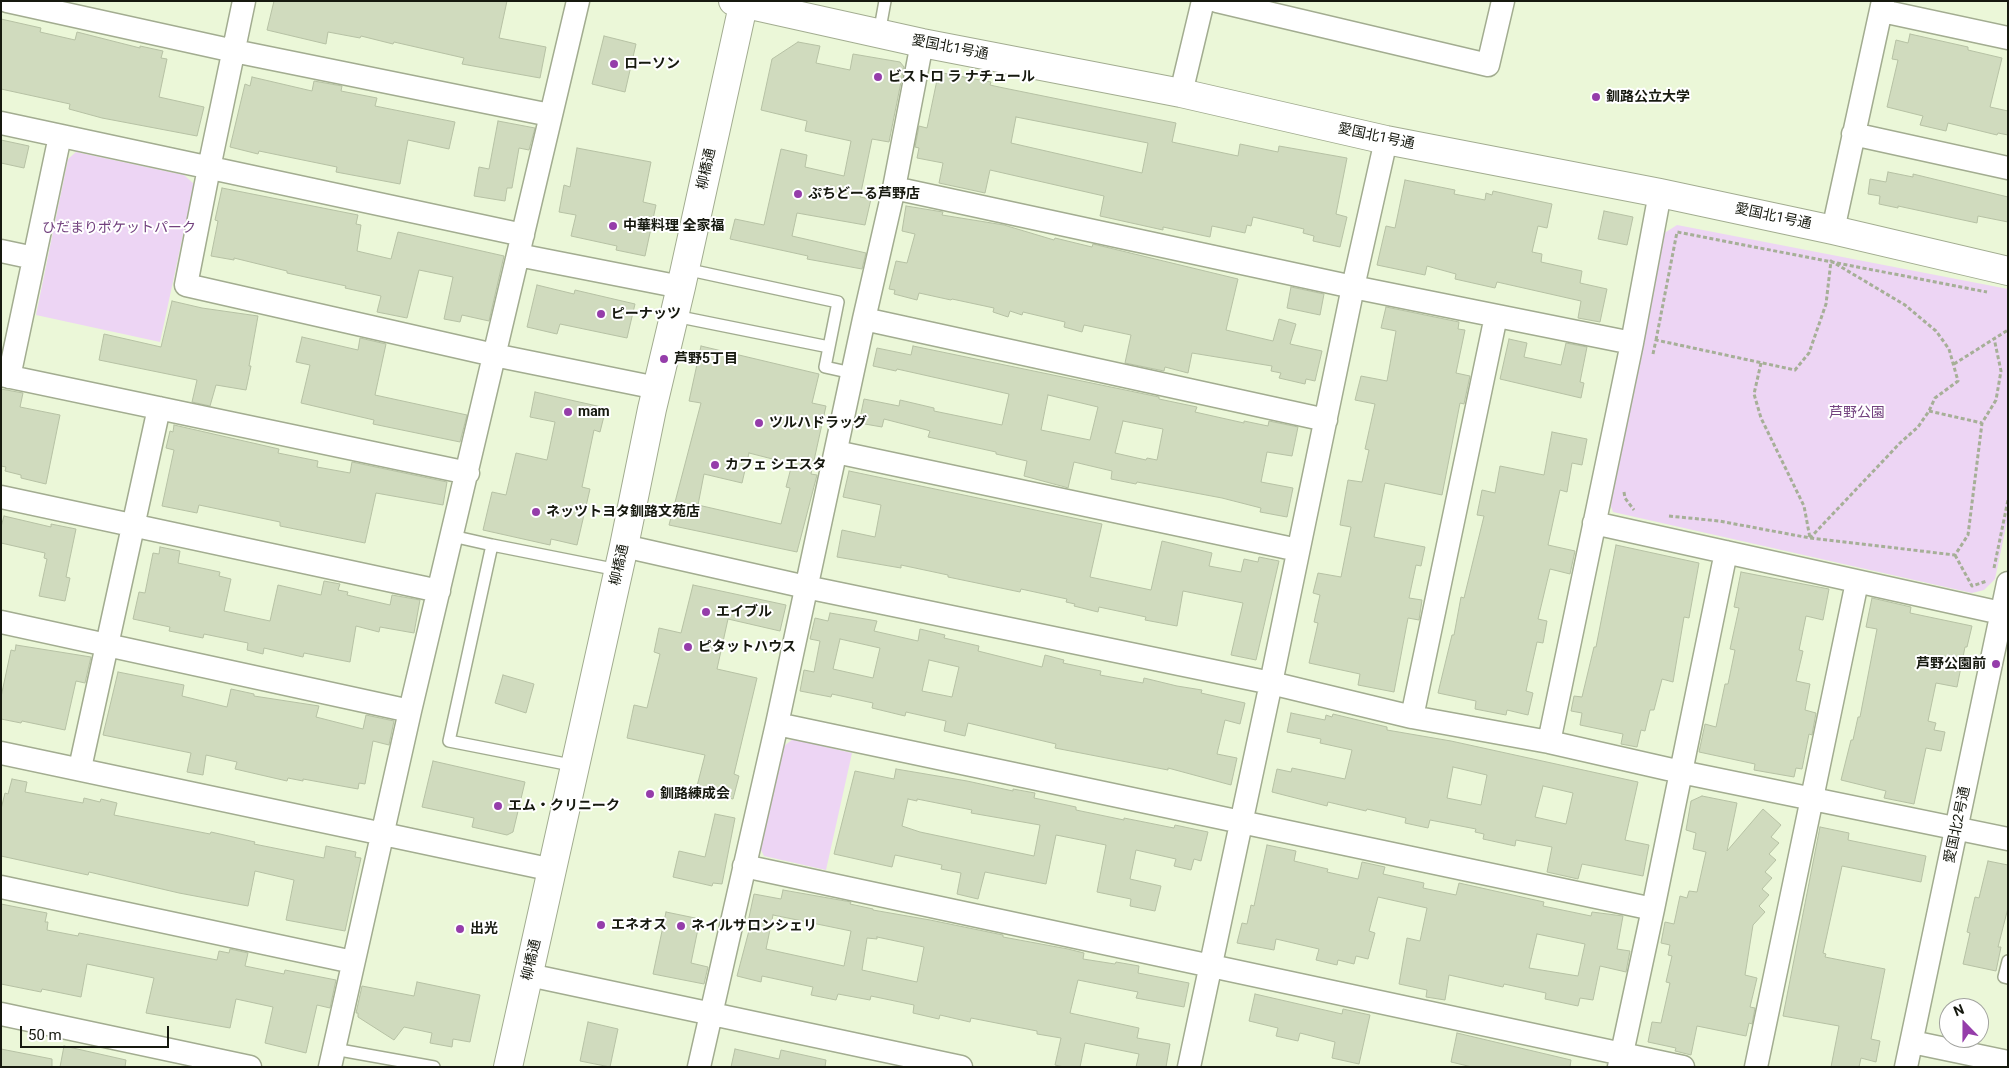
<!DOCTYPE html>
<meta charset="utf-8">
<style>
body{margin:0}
#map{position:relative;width:2009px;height:1068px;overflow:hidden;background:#ebf7d8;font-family:Roboto,sans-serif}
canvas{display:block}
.frame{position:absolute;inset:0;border:2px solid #16190f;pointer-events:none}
.north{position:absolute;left:1939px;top:998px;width:50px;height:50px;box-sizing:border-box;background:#fff;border:1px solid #a2a39f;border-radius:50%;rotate:338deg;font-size:14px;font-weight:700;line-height:20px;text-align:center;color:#16190f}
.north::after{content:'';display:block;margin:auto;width:18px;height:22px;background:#953daa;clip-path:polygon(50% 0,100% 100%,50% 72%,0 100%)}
.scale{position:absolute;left:20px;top:1026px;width:149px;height:22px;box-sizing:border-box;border:2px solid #16190f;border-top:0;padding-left:6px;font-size:15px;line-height:18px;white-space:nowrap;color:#16190f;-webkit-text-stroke:4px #fff;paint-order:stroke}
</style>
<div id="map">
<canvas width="2009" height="1068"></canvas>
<div class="frame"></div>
<div class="north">N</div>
<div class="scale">50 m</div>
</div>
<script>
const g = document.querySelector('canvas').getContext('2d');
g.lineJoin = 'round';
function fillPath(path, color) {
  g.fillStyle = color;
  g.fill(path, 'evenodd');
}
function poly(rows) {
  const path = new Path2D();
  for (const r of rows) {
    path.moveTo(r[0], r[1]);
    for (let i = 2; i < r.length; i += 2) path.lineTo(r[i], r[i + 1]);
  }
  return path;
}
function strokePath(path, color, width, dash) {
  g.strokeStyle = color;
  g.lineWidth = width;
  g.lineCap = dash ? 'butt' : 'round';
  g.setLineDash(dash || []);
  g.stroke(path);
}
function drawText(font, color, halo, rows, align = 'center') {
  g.font = font + ' Roboto,"Noto Sans JP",sans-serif';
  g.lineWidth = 4;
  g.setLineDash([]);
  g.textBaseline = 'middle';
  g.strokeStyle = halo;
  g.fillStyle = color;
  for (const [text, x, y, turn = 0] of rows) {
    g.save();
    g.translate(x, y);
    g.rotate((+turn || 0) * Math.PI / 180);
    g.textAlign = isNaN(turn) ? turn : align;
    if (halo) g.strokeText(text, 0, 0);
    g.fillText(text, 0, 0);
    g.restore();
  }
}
fillPath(poly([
 [76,152,184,175,194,184,160,342,36,315,68,159],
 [1677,225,2008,289,2008,517,1995,579,1984,590,1972,593,1613,512,1608,499,1663,234],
 [793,739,852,753,826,870,764,856,760,848,784,746]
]), '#edd5f4');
const building = poly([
 [274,1,507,1,499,38,546,47,540,78,462,64,464,58,394,42,393,44,361,36,360,38,328,32,326,44,267,30,274,1],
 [1,19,41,28,40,32,75,40,77,32,140,48,140,46,163,51,161,58,167,59,159,97,204,107,197,136,102,118,69,109,70,104,1,89,1,19],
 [1910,34,1968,47,1968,50,2002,58,1990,107,2008,111,2008,135,1998,133,1997,135,1948,123,1946,131,1920,125,1923,116,1887,107,1898,60,1892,59,1896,40,1908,43,1910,34],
 [604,36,636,44,625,92,592,84,604,36],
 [798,42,820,46,816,63,850,70,853,54,900,62,904,67,889,142,872,139,860,197,871,199,865,225,797,213,792,236,866,253,862,269,807,259,808,256,730,239,735,219,764,225,781,149,807,155,805,167,844,176,851,141,805,131,807,121,761,110,772,59,798,42],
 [943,73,991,82,990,85,999,87,1176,123,1172,142,1238,156,1240,144,1278,152,1279,146,1347,158,1336,214,1347,217,1340,247,1313,241,1314,236,1303,233,1304,229,1253,217,1251,226,1247,225,1245,233,1212,226,1210,237,1163,227,1163,230,1100,216,1104,196,990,170,985,193,939,183,943,163,917,158,919,148,915,147,919,126,927,128,937,80,942,80,943,73],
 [1016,117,1148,143,1142,173,1011,143,1016,117],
 [252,77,312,91,314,81,342,86,341,91,377,98,375,106,455,122,449,149,408,140,400,184,336,172,337,167,259,151,258,154,230,147,245,84,250,86,252,77],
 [498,121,535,128,529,150,519,148,512,188,507,188,505,201,474,196,479,167,489,169,498,121],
 [1,140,29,146,24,168,1,163,1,140],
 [577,148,651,162,643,202,656,205,645,256,616,250,617,246,571,236,576,215,559,212,564,185,570,187,577,148],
 [1888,172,1913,177,1913,174,2008,197,2008,222,1978,216,1977,223,1898,206,1898,208,1879,204,1880,196,1868,194,1870,179,1886,182,1888,172],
 [1405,180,1455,190,1454,194,1485,200,1486,193,1492,195,1493,191,1552,204,1547,228,1538,226,1532,252,1542,254,1541,262,1582,271,1580,283,1607,289,1600,322,1578,318,1581,301,1497,282,1495,288,1455,279,1456,274,1427,266,1425,275,1377,265,1386,226,1395,228,1405,180],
 [222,188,358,215,356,224,361,225,357,251,391,259,398,232,504,256,489,321,462,315,460,322,444,319,453,277,419,270,407,318,377,312,381,296,345,288,346,286,287,273,287,271,234,258,234,260,211,256,218,221,215,220,222,188],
 [906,206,943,212,942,215,1004,225,1054,240,1055,238,1092,247,1093,244,1238,279,1226,330,1273,341,1279,319,1296,324,1290,344,1322,351,1315,381,1306,379,1305,384,1279,378,1281,373,1271,371,1272,366,1192,353,1188,373,1165,367,1164,371,1125,363,1131,335,1084,325,1082,332,1064,327,1065,322,1023,312,1022,315,1010,311,1008,317,993,312,994,308,952,299,951,300,919,293,917,300,894,294,895,290,889,289,896,261,907,263,915,234,902,231,906,206],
 [1604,211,1633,217,1627,245,1598,239,1604,211],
 [537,285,574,294,575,290,635,304,627,338,560,324,557,334,527,327,537,285],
 [1291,287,1324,294,1320,315,1287,308,1291,287],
 [172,301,202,308,258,316,249,366,251,366,246,390,216,385,210,406,192,402,197,380,99,360,104,334,161,347,172,301],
 [1386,307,1459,322,1458,329,1465,330,1456,373,1470,376,1464,404,1460,403,1442,495,1385,483,1374,537,1425,547,1421,566,1416,565,1409,598,1422,600,1419,620,1408,618,1394,692,1358,685,1360,674,1309,663,1318,623,1314,622,1320,595,1313,593,1318,573,1341,577,1351,527,1340,525,1348,480,1362,482,1369,450,1365,449,1375,404,1355,400,1361,376,1387,381,1396,331,1381,328,1386,307],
 [302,337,358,350,360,338,386,344,375,395,467,415,460,442,373,424,374,420,301,403,310,365,296,362,302,337],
 [1509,339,1527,343,1524,357,1561,365,1566,343,1587,347,1580,382,1584,383,1581,398,1500,379,1509,339],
 [701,346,819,374,812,403,826,406,811,474,817,475,797,552,669,525,701,403,689,401,701,346],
 [749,453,792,464,786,487,790,488,781,524,698,505,704,474,742,483,749,453],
 [913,346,1159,397,1159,399,1197,407,1195,412,1244,423,1244,421,1268,426,1269,421,1298,427,1292,456,1267,452,1261,482,1293,488,1287,517,1260,512,1261,508,1222,498,1137,482,1136,484,1111,479,1112,471,1074,462,1068,488,1065,487,1024,476,1027,461,996,454,996,452,928,437,930,431,927,430,884,419,882,427,859,423,864,399,899,406,900,400,934,408,934,411,1002,425,1009,394,897,369,896,371,873,366,877,348,911,355,913,346],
 [1048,395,1098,407,1090,440,1041,430,1048,395],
 [1123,421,1163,429,1157,460,1147,458,1146,460,1115,453,1123,421],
 [1,389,23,393,20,407,60,415,46,484,21,478,21,475,5,471,6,467,1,466,1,389],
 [535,392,606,408,600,432,594,430,582,487,590,489,577,545,551,539,550,545,483,530,492,492,506,495,516,453,547,460,555,422,530,417,535,392],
 [174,425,279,449,278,453,318,461,317,467,350,473,352,462,447,482,443,505,376,493,365,543,280,526,280,522,199,505,197,513,162,506,174,450,166,448,170,431,173,432,174,425],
 [1552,432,1587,439,1582,465,1572,463,1567,492,1560,490,1548,545,1575,551,1570,574,1550,569,1538,619,1547,621,1543,643,1537,642,1526,691,1533,693,1528,715,1507,710,1506,715,1475,709,1476,701,1438,693,1452,635,1454,635,1461,597,1464,598,1484,516,1477,515,1482,490,1495,493,1500,466,1544,475,1552,432],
 [849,471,1102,524,1090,577,1151,590,1162,541,1212,553,1209,566,1241,572,1244,559,1258,562,1259,557,1279,561,1256,660,1231,655,1243,603,1183,591,1177,626,1145,620,1146,617,1099,607,1098,612,1074,606,1075,604,1066,602,1067,599,1021,589,1020,592,948,577,948,575,901,565,901,568,837,557,842,530,875,537,881,505,843,497,849,471],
 [4,516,51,527,51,524,76,529,66,577,70,578,65,601,39,596,47,559,44,558,45,553,1,543,1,527,4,516],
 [1616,545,1699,563,1689,618,1684,617,1673,682,1662,679,1654,710,1650,710,1645,731,1641,730,1637,747,1621,744,1623,734,1580,725,1582,713,1571,711,1574,696,1582,697,1594,647,1596,647,1616,545],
 [160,547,180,551,178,563,220,572,219,576,231,579,224,611,270,621,278,585,321,595,324,581,340,584,338,590,348,592,347,595,390,605,392,595,420,600,414,633,380,627,379,632,356,626,350,662,304,653,303,657,264,648,263,654,247,650,248,643,204,634,203,638,169,631,170,627,133,619,139,592,145,593,153,553,159,554,160,547],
 [1741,572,1829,589,1823,620,1806,616,1799,650,1803,651,1796,681,1810,684,1805,710,1816,713,1812,735,1809,734,1802,769,1796,768,1794,777,1754,770,1755,764,1699,752,1705,724,1716,727,1725,684,1728,684,1735,650,1730,649,1739,608,1734,607,1741,572],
 [693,585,786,605,780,631,728,619,717,669,757,678,734,774,739,776,733,799,696,790,705,755,627,738,634,705,647,708,660,654,654,652,659,628,681,633,693,585],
 [1872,598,1911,607,1910,613,1972,626,1967,647,1965,647,1957,687,1936,683,1928,721,1936,723,1934,730,1945,732,1941,751,1926,748,1914,804,1884,798,1886,791,1841,780,1851,740,1853,740,1858,717,1860,717,1877,629,1866,627,1872,598],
 [830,613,877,621,874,631,918,641,920,629,945,635,944,638,979,646,978,651,1042,667,1045,655,1064,660,1063,663,1101,671,1100,675,1143,683,1144,678,1177,686,1202,690,1201,693,1245,703,1240,724,1225,720,1217,754,1237,758,1231,785,1168,768,1168,770,1055,748,1056,744,968,723,965,736,944,731,946,721,906,712,905,716,872,708,873,703,832,694,831,697,800,691,804,670,814,672,820,641,810,639,815,618,828,621,830,613],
 [840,639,880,648,873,678,833,669,840,639],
 [929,660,959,667,952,697,922,691,929,660],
 [16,645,91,657,85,683,76,681,65,730,22,721,21,723,1,719,1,697,11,650,15,651,16,645],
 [118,672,184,685,182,696,227,707,231,689,254,694,254,696,319,706,316,717,363,729,366,715,394,721,389,745,373,741,365,784,359,783,358,789,303,779,303,781,288,778,287,781,235,769,237,762,206,755,203,775,187,772,191,753,103,735,118,672],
 [503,675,534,684,526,713,495,703,503,675],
 [1291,713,1325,720,1326,715,1332,717,1333,714,1387,727,1387,730,1451,741,1638,782,1625,840,1649,845,1643,876,1582,864,1578,879,1547,872,1552,847,1516,840,1515,846,1483,839,1484,834,1475,832,1476,829,1430,820,1428,828,1405,823,1406,818,1367,809,1366,811,1328,802,1327,806,1272,792,1277,769,1291,772,1292,768,1345,779,1352,750,1320,743,1321,739,1287,732,1291,713],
 [1453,767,1487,775,1481,805,1447,798,1453,767],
 [1543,786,1573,793,1566,824,1535,817,1543,786],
 [433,761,525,782,513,832,507,835,472,827,474,818,422,807,433,761],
 [896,769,967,781,1013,791,1013,789,1035,793,1034,798,1076,807,1076,810,1124,820,1124,818,1174,828,1175,825,1208,832,1201,861,1194,859,1191,870,1174,866,1176,859,1136,850,1130,879,1161,886,1155,911,1130,906,1131,899,1097,892,1106,845,1056,835,1046,884,985,872,978,899,957,894,961,873,941,869,942,865,895,855,892,867,834,854,855,771,894,779,896,769],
 [908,799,917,801,917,799,972,810,971,813,1040,825,1034,856,920,832,902,826,908,799],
 [12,779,27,782,25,792,83,803,84,798,100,802,101,799,117,803,114,815,210,834,211,832,255,842,254,844,324,858,326,846,356,852,355,857,361,858,345,931,286,920,294,880,255,871,248,906,179,893,89,872,88,875,1,856,1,809,5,793,8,794,12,779],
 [1702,796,1737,803,1727,851,1763,809,1781,825,1771,837,1779,843,1769,854,1776,860,1765,872,1772,878,1762,889,1769,895,1759,906,1765,912,1753,925,1745,975,1757,978,1750,1007,1755,1008,1752,1024,1749,1023,1746,1036,1697,1026,1691,1055,1675,1051,1676,1048,1648,1042,1652,1022,1661,1023,1670,983,1666,982,1672,956,1668,955,1670,945,1661,943,1665,922,1674,924,1680,896,1687,898,1689,891,1697,892,1706,852,1693,849,1696,833,1686,830,1691,801,1702,796],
 [715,814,735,818,722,884,713,883,712,886,673,877,679,851,705,857,715,814],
 [1820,827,1849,833,1848,840,1926,856,1921,882,1842,866,1823,953,1826,954,1825,957,1885,969,1871,1039,1880,1041,1876,1062,1861,1058,1859,1067,1831,1067,1839,1026,1783,1016,1820,827],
 [1267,845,1296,851,1294,861,1328,869,1327,872,1358,879,1362,862,1385,867,1383,874,1424,883,1423,888,1456,895,1459,883,1544,902,1543,906,1591,916,1592,912,1623,916,1617,949,1630,951,1626,972,1600,966,1593,1000,1580,998,1578,1006,1545,999,1546,993,1504,984,1503,987,1449,975,1445,1000,1426,997,1427,990,1399,984,1407,938,1420,941,1427,908,1378,897,1369,931,1375,933,1368,959,1356,956,1354,964,1338,960,1337,965,1316,960,1319,949,1276,939,1274,950,1237,943,1242,923,1247,924,1251,905,1254,906,1267,845],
 [1537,934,1585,944,1578,976,1529,968,1537,934],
 [1988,861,2008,865,2008,908,1998,947,2001,947,1996,971,1963,964,1970,933,1967,932,1975,897,1979,898,1988,861],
 [783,890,851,902,850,904,873,909,873,910,930,920,1003,935,1003,937,1068,949,1084,953,1083,959,1115,964,1116,962,1139,966,1138,973,1189,983,1184,1007,1136,998,1138,992,1078,980,1070,1013,1139,1028,1137,1038,1170,1044,1166,1067,1136,1067,1139,1054,1085,1043,1080,1067,1064,1067,1055,1065,1061,1038,1037,1034,1037,1031,971,1018,970,1022,940,1015,939,1019,913,1013,914,1005,871,996,870,1000,838,994,836,1000,811,995,813,987,762,976,761,982,737,976,751,923,748,922,754,894,781,899,783,890],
 [773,915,851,931,844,966,766,949,773,915],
 [877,937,924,947,917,982,862,970,867,938,877,939,877,937],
 [1,904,47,913,45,922,48,922,47,930,78,936,79,933,217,960,219,951,229,953,230,949,248,953,245,966,284,974,285,970,336,980,330,1008,317,1005,306,1053,265,1043,273,1007,236,999,230,1028,146,1013,154,978,87,964,81,997,42,989,41,992,1,984,1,904],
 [666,912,700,919,691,963,708,967,704,984,653,974,666,912],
 [417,982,480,995,470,1042,453,1039,452,1047,430,1043,432,1033,404,1027,394,1040,358,1017,358,1013,356,1013,362,986,414,996,417,982],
 [1255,994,1342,1014,1343,1009,1370,1015,1359,1064,1332,1058,1335,1042,1300,1033,1298,1041,1276,1036,1278,1028,1249,1021,1255,994],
 [588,1022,618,1029,610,1067,580,1061,588,1022],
 [1457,1033,1571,1060,1570,1067,1472,1067,1451,1062,1457,1033],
 [64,1046,126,1060,125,1067,60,1067,64,1046],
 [1,1049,52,1059,52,1067,1,1067,1,1049],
 [735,1049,779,1059,781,1050,826,1060,825,1067,731,1067,735,1049]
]);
fillPath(building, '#d0dbbe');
strokePath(building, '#b6c1a4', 1);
const service = poly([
 [879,34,885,1],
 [685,269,838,302,829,347],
 [675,316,829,347,825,367,852,373],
 [452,536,492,545],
 [576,766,449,741,492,545,618,570],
 [2008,961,2004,977,2008,978],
 [334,1049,434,1067]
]);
const minor = poly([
 [7,1,234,51,550,115],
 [244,1,209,168,186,285,494,355,657,388],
 [1217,1,1488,65,1503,1],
 [1882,11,2008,38],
 [1181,93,1203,1],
 [1,123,523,235],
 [1853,134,2008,168],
 [894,188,1353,287,1632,343],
 [1833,230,1883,1],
 [1,251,34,258],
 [518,255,681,287],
 [864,319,1326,420],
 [1,375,468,473],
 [9,377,60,136],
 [836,452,1298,550],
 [1,497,439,591],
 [1594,523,2001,613],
 [624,546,806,587,1271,683,1412,717,1549,742,1681,772,2008,839],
 [1,622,410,711],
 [1412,717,1496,316],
 [777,724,1653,909],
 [1549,742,1632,343,1660,193],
 [1,753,553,870],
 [80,768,159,408],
 [744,866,1683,1067],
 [1,887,353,962],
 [529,975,961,1067],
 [1,1014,250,1067],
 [1912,1042,2008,1062],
 [330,1067,410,711,578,1],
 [699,1067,777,724,864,319,894,188,922,43],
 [1189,1067,1271,683,1353,287,1386,140],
 [1619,1067,1653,909,1726,552],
 [1756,1067,1857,582],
 [1906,1067,2008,583]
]);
const tertiary = poly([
 [733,1,922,43,1181,93,1386,140,1660,193,1833,230,2008,271],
 [508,1067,624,546,652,409,681,287,744,1]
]);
strokePath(service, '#a2ac90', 14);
strokePath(minor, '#a2ac90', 25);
strokePath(tertiary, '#a2ac90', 30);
strokePath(poly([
 [1656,340,1677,232,1987,292],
 [1653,354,1656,340,1795,370,1809,353,1826,304,1831,261,1905,305,1936,331,1949,349,1958,381,1935,398,1929,411,1918,427,1900,443,1810,538],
 [1761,363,1754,394,1761,418,1804,506,1810,538],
 [1954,364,2008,330],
 [1929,411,1982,423],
 [1624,492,1625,498,1634,510],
 [1669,516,1719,521,1810,538,1955,555,1968,535,1982,423,1996,400,2001,371,1994,338],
 [1955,555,1972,586,1987,581],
 [1994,568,2008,500]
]), '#a6af97', 3, [4, 2.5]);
strokePath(service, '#fff', 11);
strokePath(minor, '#fff', 22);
strokePath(tertiary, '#fff', 28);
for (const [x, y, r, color] of [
 [614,64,5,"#953daa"],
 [878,77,5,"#953daa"],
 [1596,97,5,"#953daa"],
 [798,194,5,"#953daa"],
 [613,226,5,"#953daa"],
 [601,314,5,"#953daa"],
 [664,359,5,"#953daa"],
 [568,412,5,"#953daa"],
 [759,423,5,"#953daa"],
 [715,465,5,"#953daa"],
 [536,512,5,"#953daa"],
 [706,612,5,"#953daa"],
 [688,647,5,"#953daa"],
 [1996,664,5,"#953daa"],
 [650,794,5,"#953daa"],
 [498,806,5,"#953daa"],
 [601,925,5,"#953daa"],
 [681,926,5,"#953daa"],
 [460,929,5,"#953daa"]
]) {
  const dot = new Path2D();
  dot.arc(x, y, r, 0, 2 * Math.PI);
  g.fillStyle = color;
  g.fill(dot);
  strokePath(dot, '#fff', 2);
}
drawText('14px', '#16190f', '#fff', [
 ["愛国北1号通",950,48,11],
 ["愛国北1号通",1376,137,12],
 ["柳橋通",707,169,-78],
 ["愛国北1号通",1773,217,12],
 ["柳橋通",620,565,-78],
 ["愛国北2号通",1958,825,-78],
 ["柳橋通",532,960,-77]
]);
drawText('bold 14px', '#16190f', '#fff', [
 ["ローソン",624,64],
 ["ビストロ ラ ナチュール",888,77],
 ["釧路公立大学",1606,97],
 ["ぷちどーる芦野店",808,194],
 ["中華料理 全家福",623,226],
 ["ピーナッツ",611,314],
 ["芦野5丁目",674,359],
 ["mam",578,412],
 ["ツルハドラッグ",769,423],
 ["カフェ シエスタ",725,465],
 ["ネッツトヨタ釧路文苑店",546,512],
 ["エイブル",716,612],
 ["ピタットハウス",698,647],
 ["芦野公園前",1986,664,"right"],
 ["釧路練成会",660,794],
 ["エム・クリニーク",508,806],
 ["エネオス",611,925],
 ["ネイルサロンシェリ",691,926],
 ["出光",470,929]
], 'left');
drawText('14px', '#72417e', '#fff', [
 ["ひだまりポケットパーク",119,228],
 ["芦野公園",1857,413]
]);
</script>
